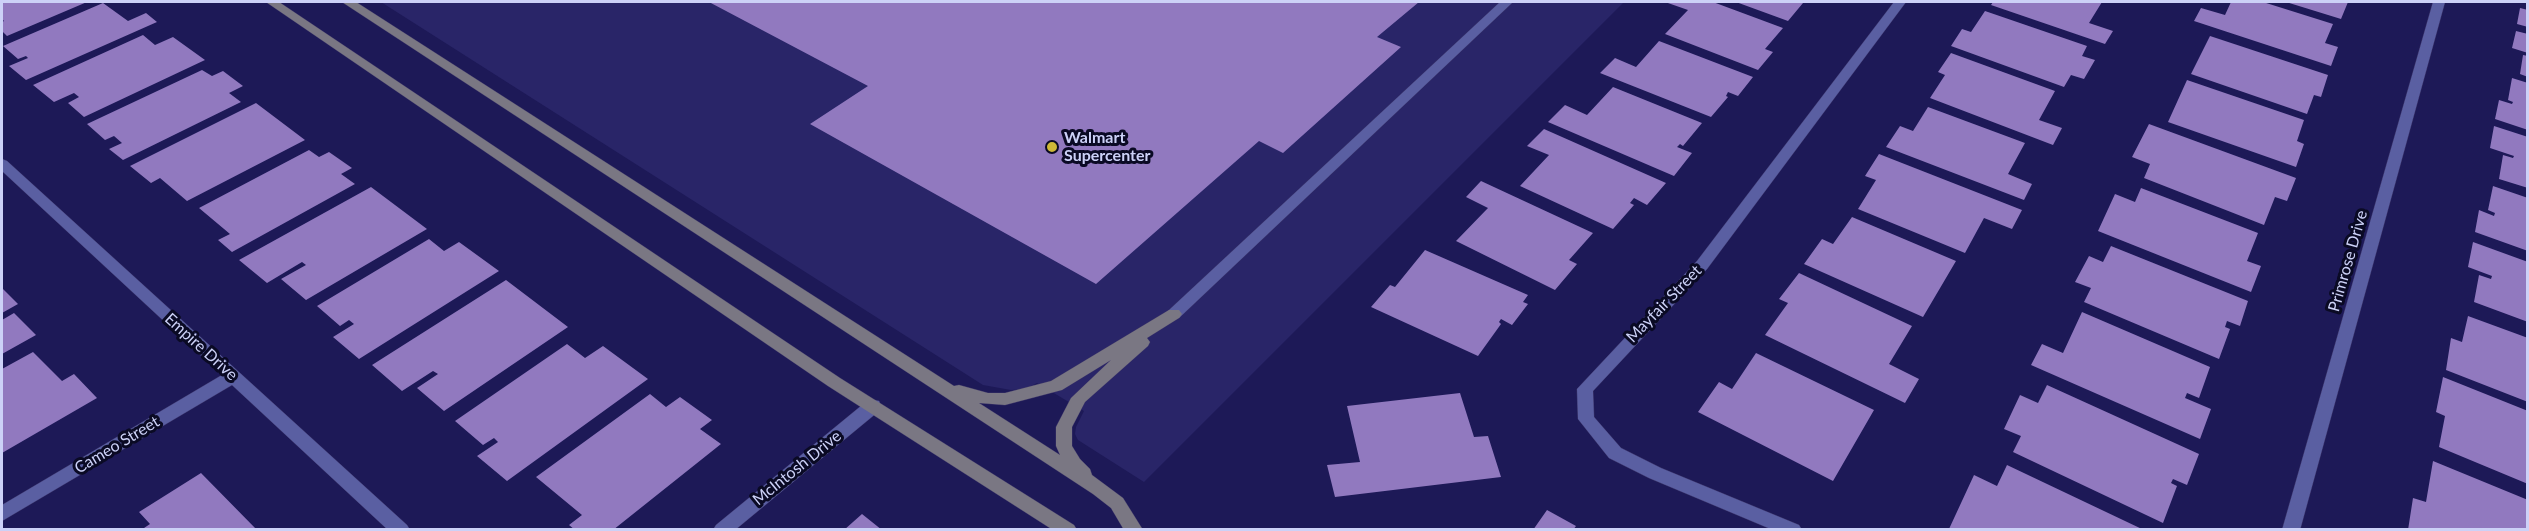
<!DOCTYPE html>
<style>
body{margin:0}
#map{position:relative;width:2529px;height:531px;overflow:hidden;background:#1d1957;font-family:Lato,sans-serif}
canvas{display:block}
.frame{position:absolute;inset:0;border:3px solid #ccd1f7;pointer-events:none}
</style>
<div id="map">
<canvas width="2529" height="531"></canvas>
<div class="frame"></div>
</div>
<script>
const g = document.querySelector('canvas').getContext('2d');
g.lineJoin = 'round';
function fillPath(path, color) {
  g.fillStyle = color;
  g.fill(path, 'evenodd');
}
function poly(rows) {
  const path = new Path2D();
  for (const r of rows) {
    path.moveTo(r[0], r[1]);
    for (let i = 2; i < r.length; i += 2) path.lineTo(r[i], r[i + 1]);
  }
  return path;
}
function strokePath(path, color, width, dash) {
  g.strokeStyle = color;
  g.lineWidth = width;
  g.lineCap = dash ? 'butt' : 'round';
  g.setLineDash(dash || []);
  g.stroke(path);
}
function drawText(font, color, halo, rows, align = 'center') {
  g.font = font + ' Lato,sans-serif';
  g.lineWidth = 6;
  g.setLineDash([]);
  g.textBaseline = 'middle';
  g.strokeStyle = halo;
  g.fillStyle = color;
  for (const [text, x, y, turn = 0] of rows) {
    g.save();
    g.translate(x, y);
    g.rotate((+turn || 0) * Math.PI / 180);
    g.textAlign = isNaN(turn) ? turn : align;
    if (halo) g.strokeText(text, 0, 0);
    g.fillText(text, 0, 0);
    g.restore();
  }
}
fillPath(poly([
 [381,2,1624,2,1144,482,1078,440,1075,434,1076,427,1084,411,1037,383,1025,389,1011,390,983,385]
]), '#292568');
fillPath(poly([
 [2,2,87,2,7,36,2,31,2,22,4,21,2,19],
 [709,2,1419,2,1377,37,1401,47,1283,153,1259,141,1096,284,810,124,868,86],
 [1665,2,1713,2,1783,28,1765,49,1773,52,1758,70,1665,34,1688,10],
 [1736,2,1801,2,1803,3,1788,21],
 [1993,2,2102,2,2089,23,2113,31,2105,44,1991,5],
 [2231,2,2263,2,2333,24,2325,43,2338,47,2331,66,2194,21,2201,8,2225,15],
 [2286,2,2348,2,2341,19],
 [103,3,128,21,146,13,157,22,26,80,9,66,28,58,26,56,18,59,3,46],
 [2520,8,2528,10,2528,27,2517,24],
 [1985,11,2087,46,2082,56,2095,60,2084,79,2071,75,2064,87,1951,46,1962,29,1971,32],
 [2516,31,2528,34,2528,53,2512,48],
 [143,35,155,45,173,37,205,60,84,117,68,103,79,97,74,93,54,102,33,85],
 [2210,36,2328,75,2321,97,2314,95,2307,114,2191,74],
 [1659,41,1753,77,1738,96,1728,92,1726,96,1728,97,1711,117,1600,73,1615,58,1636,67],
 [1951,53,2055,91,2039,120,2062,128,2053,145,1930,98,1945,75,1938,72],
 [2523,55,2528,56,2528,77,2520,74],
 [202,70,212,76,223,71,243,86,229,93,241,102,123,160,109,149,122,143,114,136,105,140,87,124],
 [2512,78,2528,83,2528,130,2495,119,2499,100,2512,104,2513,102,2508,100],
 [2187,80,2304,120,2297,141,2304,144,2296,167,2168,122],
 [1613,87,1702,123,1683,146,1680,144,1677,147,1692,153,1674,176,1548,122,1565,105,1587,115],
 [256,103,305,140,187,201,160,178,151,183,130,166],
 [1928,107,2025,143,2008,174,2032,184,2024,200,1886,147,1900,126,1913,131],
 [2149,124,2296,178,2287,201,2275,197,2264,225,2144,178,2150,164,2132,157],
 [2494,126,2528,137,2528,188,2499,179,2503,155,2513,158,2514,156,2490,148],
 [1544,129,1666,183,1647,205,1634,198,1630,203,1634,205,1613,229,1520,186,1549,155,1527,146],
 [309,150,319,157,329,152,352,168,341,174,355,184,232,252,218,240,230,234,199,208],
 [1879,154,2022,210,2012,229,1984,218,1965,253,1858,209,1876,180,1865,176],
 [1481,181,1593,233,1569,260,1577,264,1555,290,1456,241,1488,208,1466,197],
 [2493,186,2528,198,2528,251,2475,232,2479,210,2494,216,2495,213,2488,210],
 [371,187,427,229,306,300,281,279,306,265,302,262,267,283,239,260],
 [2141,188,2258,233,2247,261,2261,266,2251,292,2098,231,2115,194,2135,202],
 [1852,217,1956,261,1923,317,1804,264,1822,239,1833,244],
 [429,239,444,251,459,242,499,271,359,359,333,337,354,324,349,320,340,326,317,306],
 [2473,242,2528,262,2528,322,2474,302,2479,275,2491,279,2492,276,2468,267],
 [2111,246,2248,301,2240,326,2227,321,2225,327,2230,329,2219,359,2084,302,2091,288,2075,282,2089,256,2103,262],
 [1425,250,1528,295,1523,302,1528,304,1512,325,1501,319,1499,322,1501,324,1478,356,1371,307,1390,285,1395,287],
 [1799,273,1912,326,1889,364,1919,379,1905,403,1765,335,1788,303,1779,299],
 [506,280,568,327,444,411,417,388,438,374,433,371,402,391,372,365],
 [2,288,18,304,2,313],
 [2082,312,2210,367,2199,398,2187,393,2185,398,2211,409,2200,439,2031,365,2042,344,2063,353],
 [14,313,36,335,2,354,2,320],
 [2468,316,2528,338,2528,402,2446,370,2451,338,2462,342],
 [567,344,585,358,603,346,648,379,507,481,477,456,498,442,494,438,483,445,455,421],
 [33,352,62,381,74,374,97,398,2,453,2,369],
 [1756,353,1874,410,1833,481,1698,412,1719,382,1732,389],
 [2443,377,2528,411,2528,484,2439,447,2445,416,2436,412],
 [2047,385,2199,454,2187,485,2173,479,2171,483,2177,486,2163,523,2013,452,2021,436,2004,429,2020,395,2038,403],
 [1460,393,1474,437,1488,436,1501,477,1335,497,1327,465,1360,462,1347,406],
 [650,394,666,407,680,397,712,420,700,429,721,444,613,530,575,530,569,525,582,515,536,477],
 [2433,461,2528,500,2528,530,2408,530,2413,498,2426,502],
 [2007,465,2144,530,1949,529,1974,475,1997,486],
 [201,473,257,530,141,530,150,524,139,512],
 [1547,510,1576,526,1573,530,1533,530],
 [862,514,882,530,844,530]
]), '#9179bf');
const lane = poly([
 [1500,2,1513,2,1179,318,1169,318,1166,314,1169,310,1500,2]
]);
const street = poly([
 [1894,2,1906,2,1707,269,1593,391,1594,417,1621,448,1661,468,1799,525,1802,530,1773,530,1649,478,1609,458,1578,419,1577,389,1697,261,1894,2],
 [2433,2,2445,2,2300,530,2282,530,2433,2],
 [2,159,7,161,407,525,410,530,388,530,232,385,2,521,2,505,222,375,2,171,2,159],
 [873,400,879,401,881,406,879,411,735,530,713,530,716,525,867,401,873,400]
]);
const secondary = poly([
 [266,2,279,2,840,378,1074,525,1077,530,1053,530,828,386,266,2],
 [342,2,356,2,954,386,959,385,988,393,1005,393,1051,381,1169,310,1179,310,1182,314,1179,318,1147,338,1150,342,1148,346,1085,402,1072,427,1072,446,1080,459,1090,469,1092,475,1123,498,1143,530,1124,530,1111,508,1093,494,342,2],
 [1111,360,1071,398,1056,427,1056,446,1060,455,979,403,1005,405,1062,390,1111,360]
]);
strokePath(lane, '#393267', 1);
strokePath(street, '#393267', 1);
strokePath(secondary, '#393267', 1);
fillPath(lane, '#5a5fa2');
fillPath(street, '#5a5fa2');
fillPath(secondary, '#7a7783');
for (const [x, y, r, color] of [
 [1052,147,6,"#ceb837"]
]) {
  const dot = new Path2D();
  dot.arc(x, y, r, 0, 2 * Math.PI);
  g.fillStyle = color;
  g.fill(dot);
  strokePath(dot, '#0a0a24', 2);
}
drawText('bold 16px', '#ccd1f7', '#0a0a24', [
 ["Walmart",1064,138],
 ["Supercenter",1064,156]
], 'left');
drawText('16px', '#ccd1f7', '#0a0a24', [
 ["Primrose Drive",2348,261,-74],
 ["Mayfair Street",1664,304,-46],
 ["Empire Drive",201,347,42],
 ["Cameo Street",117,445,-31],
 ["McIntosh Drive",797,468,-39]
]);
</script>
